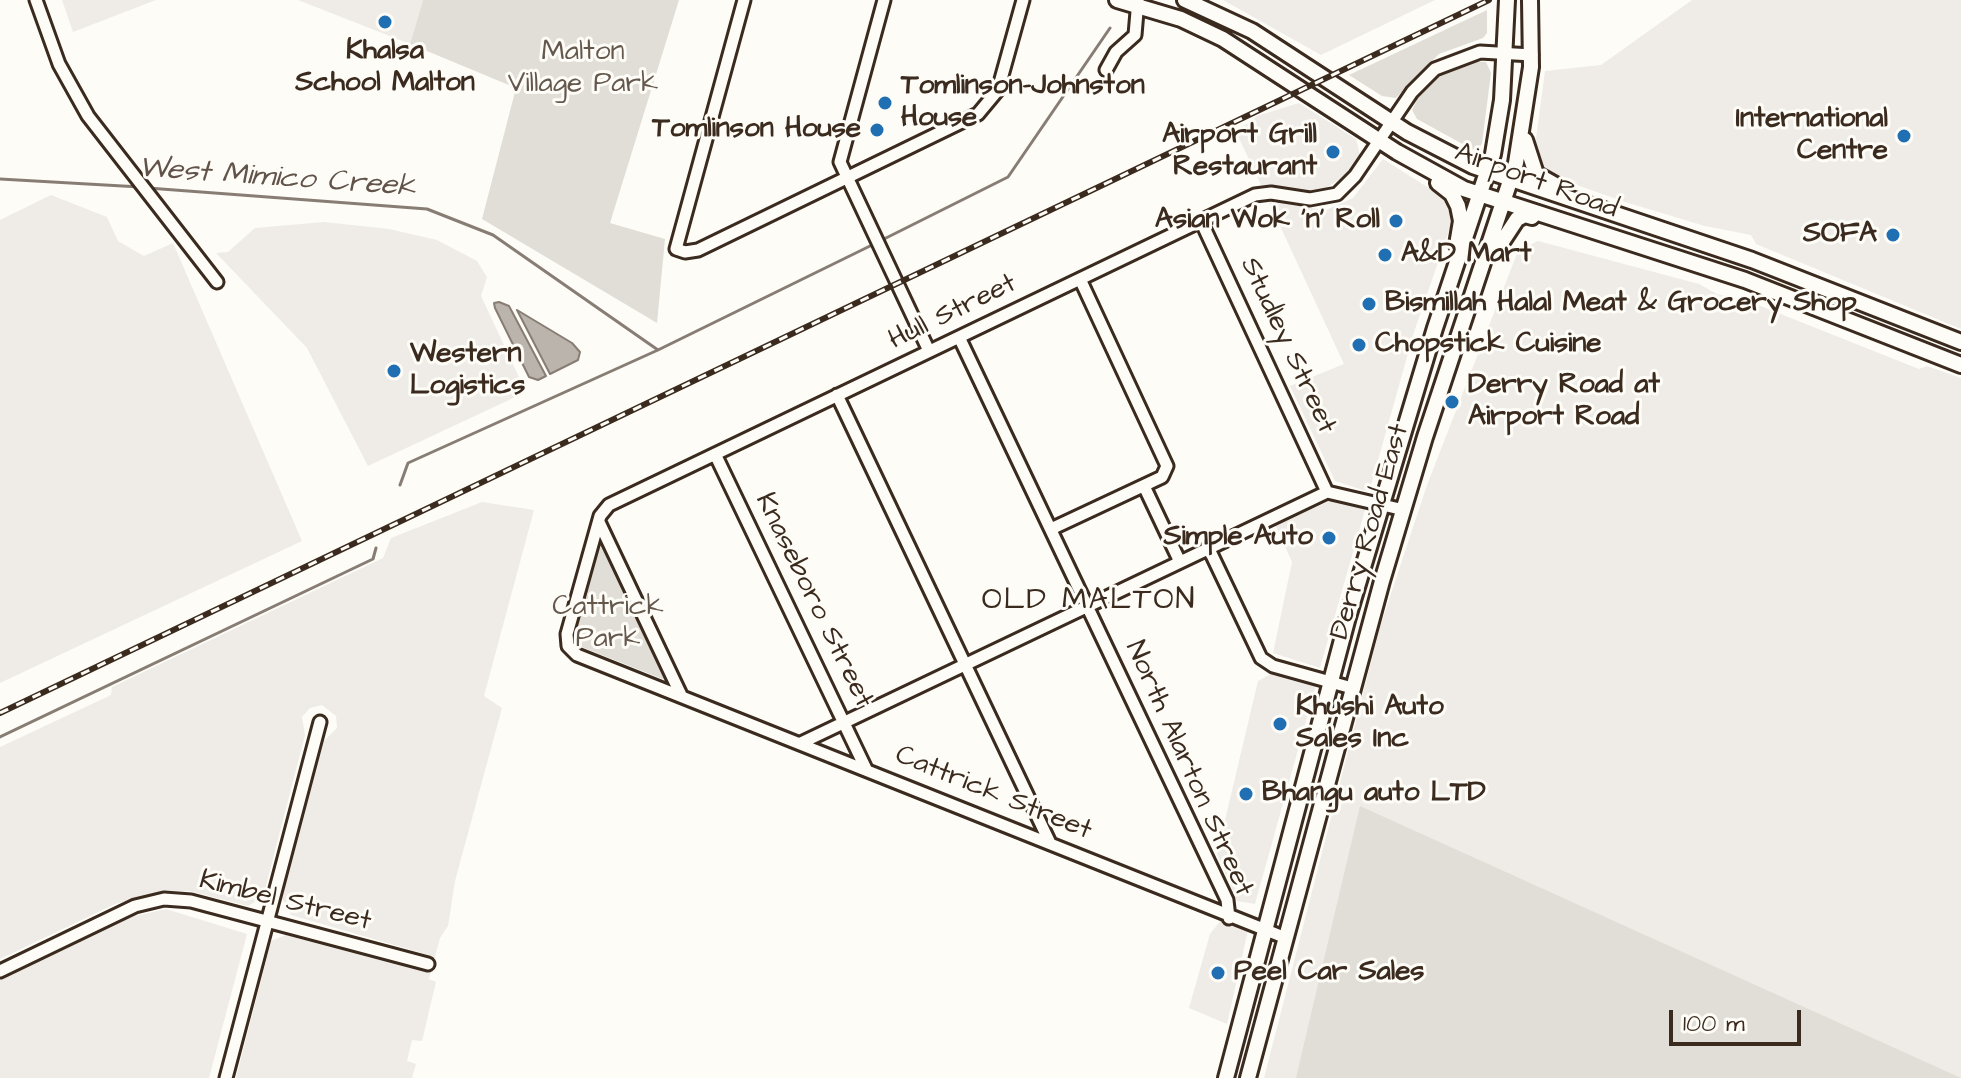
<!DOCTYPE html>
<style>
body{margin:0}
#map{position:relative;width:1961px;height:1078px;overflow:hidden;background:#fdfcf7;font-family:"Architects Daughter",sans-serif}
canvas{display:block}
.scale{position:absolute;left:1669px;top:1010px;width:132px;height:36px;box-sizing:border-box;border:4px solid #3b2a1e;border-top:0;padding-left:10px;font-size:24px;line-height:28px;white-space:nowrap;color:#3b2a1e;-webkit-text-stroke:6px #fdfcf7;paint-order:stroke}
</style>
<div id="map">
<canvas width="1961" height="1078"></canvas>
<div class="scale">100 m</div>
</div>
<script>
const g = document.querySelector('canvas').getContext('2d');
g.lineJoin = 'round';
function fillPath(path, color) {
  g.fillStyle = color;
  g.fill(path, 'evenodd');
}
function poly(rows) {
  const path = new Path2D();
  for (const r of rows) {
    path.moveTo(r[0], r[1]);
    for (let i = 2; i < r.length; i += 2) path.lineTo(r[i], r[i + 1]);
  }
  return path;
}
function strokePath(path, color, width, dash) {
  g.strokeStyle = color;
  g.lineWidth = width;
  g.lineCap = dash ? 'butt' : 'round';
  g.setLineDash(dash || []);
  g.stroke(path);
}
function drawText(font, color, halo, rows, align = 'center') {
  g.font = font + ' "Architects Daughter",sans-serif';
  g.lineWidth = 6;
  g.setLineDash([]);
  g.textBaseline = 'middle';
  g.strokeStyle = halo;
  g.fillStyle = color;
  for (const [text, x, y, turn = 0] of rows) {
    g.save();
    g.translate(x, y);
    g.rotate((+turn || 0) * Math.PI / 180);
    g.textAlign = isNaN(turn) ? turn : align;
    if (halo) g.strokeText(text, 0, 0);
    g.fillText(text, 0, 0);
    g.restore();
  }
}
fillPath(poly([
 [62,0,156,0,73,32],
 [298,0,423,0,410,44],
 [1223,0,1435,0,1321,55],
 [1692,0,1961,0,1961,329,1756,244,1751,235,1705,226,1625,202,1551,176,1541,168,1535,146,1545,71,1601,65],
 [1299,103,1356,139,1360,155,1343,177,1326,188,1313,191,1261,185,1236,132,1257,116],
 [1383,159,1443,197,1451,210,1452,222,1414,332,1370,489,1366,491,1335,481,1290,386,1344,364,1269,202,1326,210,1353,198],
 [51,195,107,217,118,241,144,256,173,243,302,541,0,683,0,220],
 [324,222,389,229,437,240,477,261,487,277,481,296,526,392,368,466,307,348,216,253,228,252,255,228],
 [1538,241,1699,284,1717,294,1753,303,1919,369,1927,366,1961,378,1961,1078,1264,1078,1380,627,1427,485,1518,251],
 [1333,500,1363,506,1365,510,1320,668,1273,653,1292,562,1275,524],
 [482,502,534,510,484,696,502,708,455,881,448,926,440,938,429,979,436,982,422,1041,412,1040,407,1061,416,1064,412,1078,236,1078,271,941,286,935,426,972,429,955,291,915,282,898,324,741,337,728,336,716,322,705,310,708,302,717,305,735,263,897,248,906,189,891,152,894,115,904,0,959,0,747,111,695,112,687,383,558,391,538],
 [1271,674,1316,685,1255,904,1237,901,1217,854,1258,681],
 [166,909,247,934,209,1078,0,1078,0,979,127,918],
 [1222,919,1248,930,1227,1024,1189,1008,1210,934]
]), '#efece7');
fillPath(poly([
 [423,0,679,0,610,223,665,239,657,323,482,219,516,88,410,44],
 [1487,10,1487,33,1483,38,1439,54,1396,98,1382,96,1349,75],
 [1468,61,1486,62,1491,73,1482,143,1477,152,1417,119,1412,110,1422,90,1435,77],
 [602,546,666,676,665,680,574,644,573,635,598,547],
 [1360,806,1961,1078,1296,1078]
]), '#e1ded7');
const water = poly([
 [499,302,509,306,546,376,538,380,529,377,495,308,494,303,499,302],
 [517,310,572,343,580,352,578,360,550,374,517,310]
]);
fillPath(water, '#bbb4ad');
strokePath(water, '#887d74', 2);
strokePath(poly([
 [0,179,140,187],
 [148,188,427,209,493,235,658,350],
 [886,238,1008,177,1110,28],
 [400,485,408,463,658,350,870,246],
 [0,737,373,559,376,548]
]), '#887d74', 3);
const minor = poly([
 [36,0,59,64,88,116,217,282],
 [744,0,676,249,685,252,698,250,978,114,998,90,1023,0],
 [884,0,840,162,929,351],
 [1106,70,1116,52,1135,35,1138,0],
 [1201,221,1327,492],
 [959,337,1227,900,1229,918],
 [837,395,1050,843],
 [715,454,866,769],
 [1144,486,1180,562],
 [599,522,681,695],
 [1051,529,1162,477,1167,466,1080,279],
 [1209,549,1261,658,1273,666,1352,688],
 [801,743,1327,492,1404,510],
 [1286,938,577,655,568,646,567,634,600,516,609,505,1255,195,1271,193,1310,199,1337,194,1355,176,1412,92,1435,69,1480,52,1532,55],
 [0,971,135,906,164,899,191,901,428,964],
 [226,1078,320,722]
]);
const major = poly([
 [1117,0,1181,19,1223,39,1397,152,1464,189,1745,280,1961,365],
 [1185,0,1252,31,1407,132,1473,166,1752,260,1961,342],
 [1525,140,1536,174,1559,187],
 [1438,183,1452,194,1458,206,1461,221,1457,245],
 [1496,251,1517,219,1525,215,1532,217],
 [1226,1078,1348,617,1435,328,1493,154,1502,100,1507,0],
 [1248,1078,1382,581,1425,437,1516,163,1531,67,1530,0]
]);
strokePath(minor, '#3b2a1e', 17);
strokePath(major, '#3b2a1e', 20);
strokePath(minor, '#fdfcf7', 11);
strokePath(major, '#fdfcf7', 14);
const rail = poly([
 [0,713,1489,0]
]);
strokePath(rail, '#3b2a1e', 6);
strokePath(rail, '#fdfcf7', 3, [9]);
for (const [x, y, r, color] of [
 [385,22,8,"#1f6fb2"],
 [885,103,8,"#1f6fb2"],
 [877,130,8,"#1f6fb2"],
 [1904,136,8,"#1f6fb2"],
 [1333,152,8,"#1f6fb2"],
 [1396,221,8,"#1f6fb2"],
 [1893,235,8,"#1f6fb2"],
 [1385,255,8,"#1f6fb2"],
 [1369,304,8,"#1f6fb2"],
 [1359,345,8,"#1f6fb2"],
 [394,371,8,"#1f6fb2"],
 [1452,402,8,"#1f6fb2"],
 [1329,538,8,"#1f6fb2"],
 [1280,724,8,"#1f6fb2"],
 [1246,794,8,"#1f6fb2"],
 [1218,973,8,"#1f6fb2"]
]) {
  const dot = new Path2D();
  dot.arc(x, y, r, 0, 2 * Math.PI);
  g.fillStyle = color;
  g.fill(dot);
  strokePath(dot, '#fdfcf7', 3);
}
drawText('bold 28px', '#3b2a1e', '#fdfcf7', [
 ["Khalsa",385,52,"center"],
 ["School Malton",385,84,"center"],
 ["Tomlinson-Johnston",901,87],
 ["House",901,119],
 ["International",1888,120,"right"],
 ["Centre",1888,152,"right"],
 ["Tomlinson House",861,130,"right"],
 ["Airport Grill",1317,136,"right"],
 ["Restaurant",1317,168,"right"],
 ["Asian Wok 'n' Roll",1380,221,"right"],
 ["SOFA",1877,235,"right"],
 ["A&D Mart",1401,255],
 ["Bismillah Halal Meat & Grocery Shop",1385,304],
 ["Chopstick Cuisine",1375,345],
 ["Western",410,355],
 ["Logistics",410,387],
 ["Derry Road at",1468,386],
 ["Airport Road",1468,418],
 ["Simple Auto",1313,538,"right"],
 ["Khushi Auto",1296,708],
 ["Sales Inc",1296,740],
 ["Bhangu auto LTD",1262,794],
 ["Peel Car Sales",1234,973]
], 'left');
drawText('28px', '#64574c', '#fdfcf7', [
 ["Malton",583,53],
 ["Village Park",583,85],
 ["Cattrick",608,608],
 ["Park",608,640]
]);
drawText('28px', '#3b2a1e', '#fdfcf7', [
 ["Airport Road",1536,182,20],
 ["Hull Street",953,313,-26],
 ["Studley Street",1287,346,65],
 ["Derry Road East",1371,532,-74],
 ["Knaseboro Street",813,601,64],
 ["North Alarton Street",1188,769,66],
 ["Cattrick Street",993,794,22],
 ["Kimbel Street",285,902,14]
]);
drawText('italic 30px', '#615349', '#fdfcf7', [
 ["West Mimico Creek",277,179,4]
]);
g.letterSpacing = '2px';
drawText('30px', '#3b2a1e', '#fdfcf7', [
 ["OLD MALTON",1089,602]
]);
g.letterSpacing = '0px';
</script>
